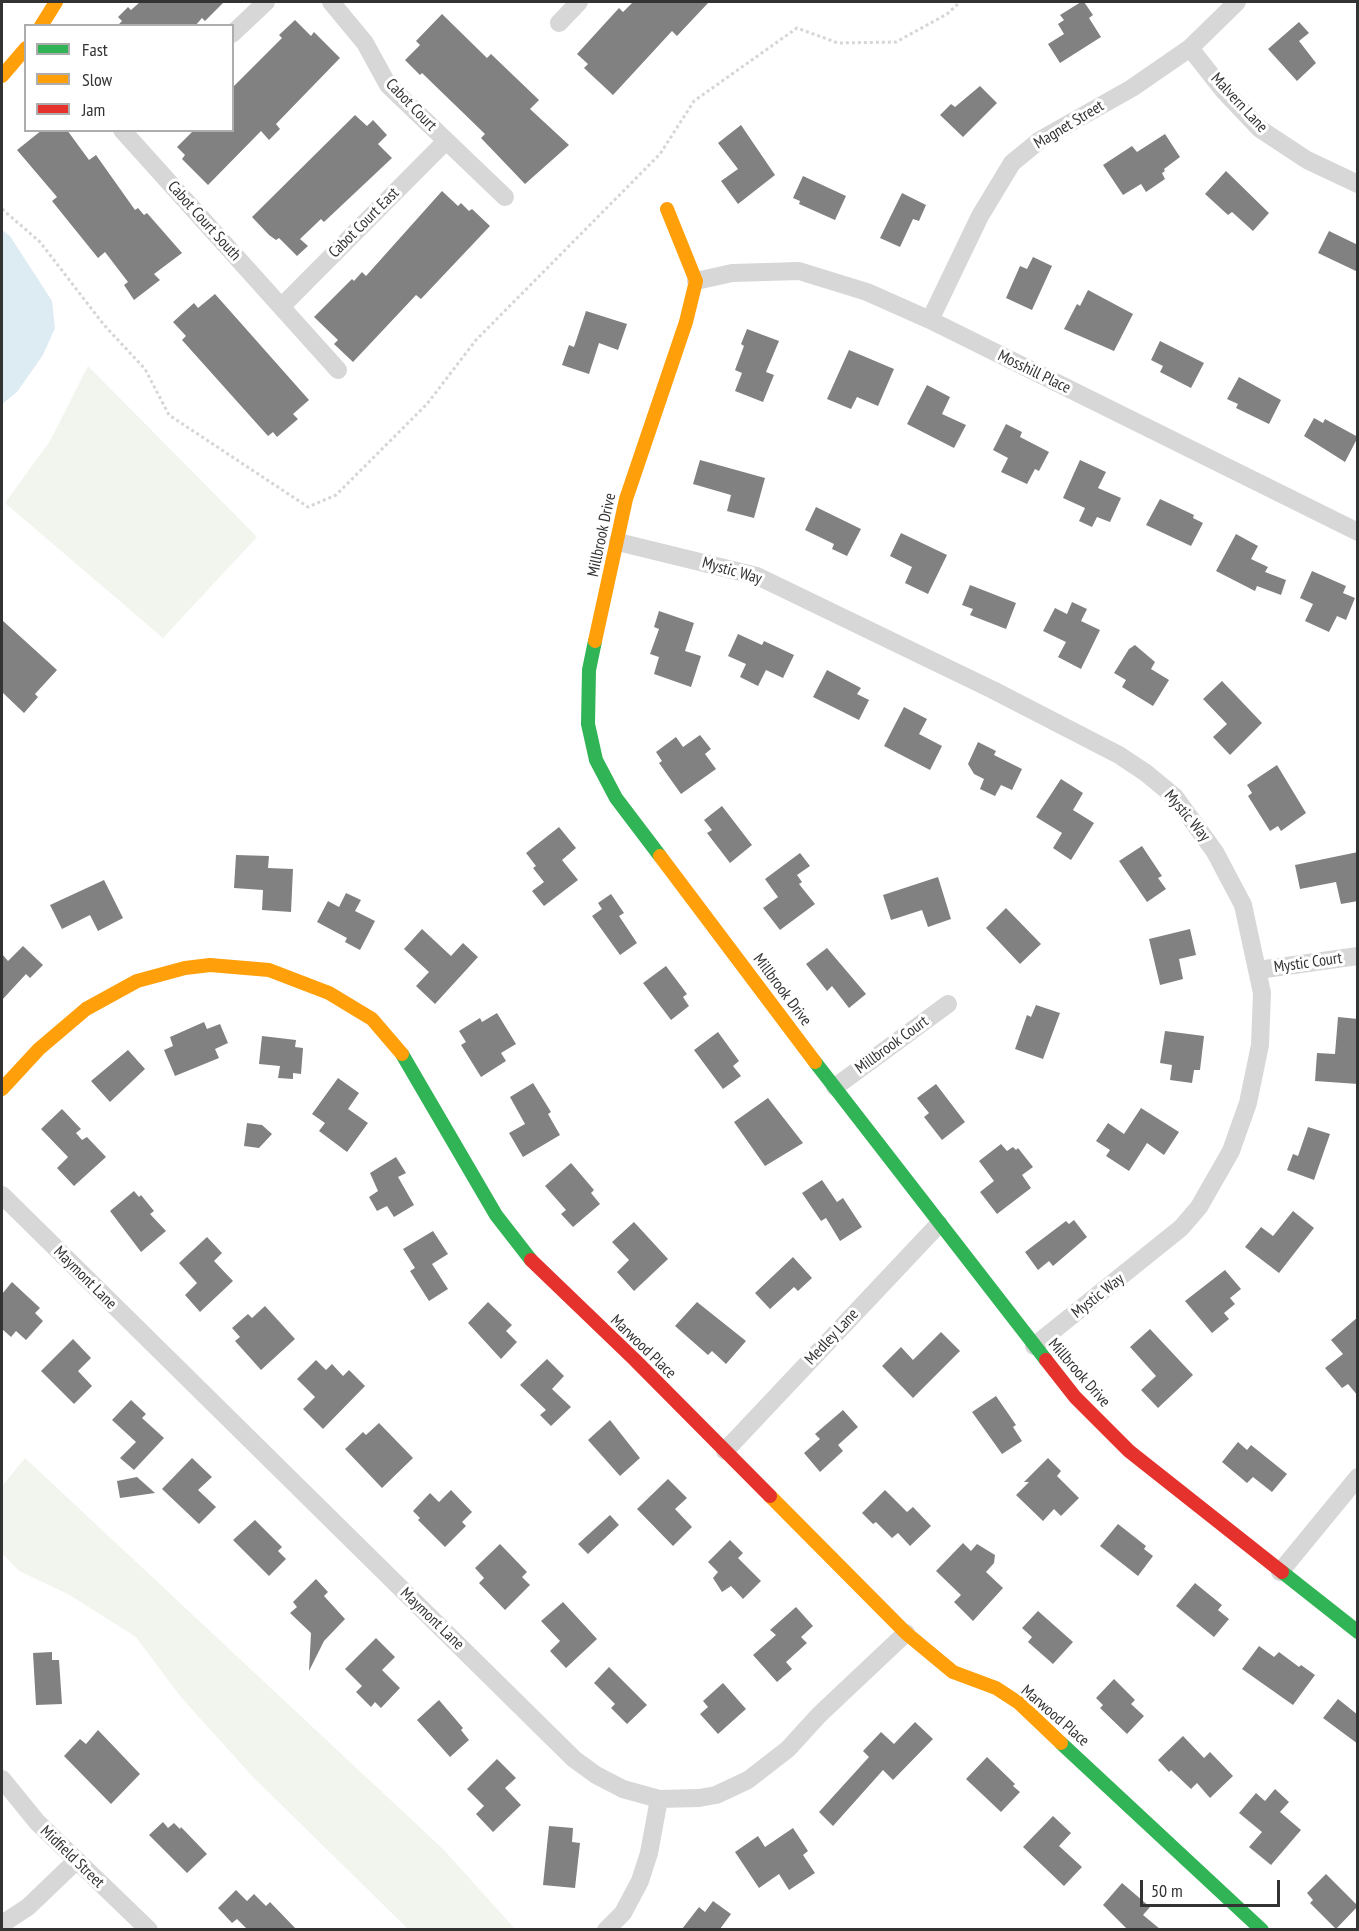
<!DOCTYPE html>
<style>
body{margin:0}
#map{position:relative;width:1359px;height:1931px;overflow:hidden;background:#fff;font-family:"PT Sans Narrow",sans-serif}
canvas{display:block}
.frame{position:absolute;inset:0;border:3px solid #333;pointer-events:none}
.legend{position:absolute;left:24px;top:24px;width:210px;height:108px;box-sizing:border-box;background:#fff;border:2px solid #adadad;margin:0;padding:8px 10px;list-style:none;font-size:18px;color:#333}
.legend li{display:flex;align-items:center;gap:12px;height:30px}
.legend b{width:30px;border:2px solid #adadad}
.scale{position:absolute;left:1140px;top:1880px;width:140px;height:27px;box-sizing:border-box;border:3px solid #333;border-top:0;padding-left:8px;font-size:18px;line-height:21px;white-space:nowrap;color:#333;-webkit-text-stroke:4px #fff;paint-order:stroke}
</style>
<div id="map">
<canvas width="1359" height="1931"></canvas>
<div class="frame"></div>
<ul class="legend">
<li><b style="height:8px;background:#30b455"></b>Fast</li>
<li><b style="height:8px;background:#ff9f0a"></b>Slow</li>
<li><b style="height:8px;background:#e5322d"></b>Jam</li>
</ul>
<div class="scale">50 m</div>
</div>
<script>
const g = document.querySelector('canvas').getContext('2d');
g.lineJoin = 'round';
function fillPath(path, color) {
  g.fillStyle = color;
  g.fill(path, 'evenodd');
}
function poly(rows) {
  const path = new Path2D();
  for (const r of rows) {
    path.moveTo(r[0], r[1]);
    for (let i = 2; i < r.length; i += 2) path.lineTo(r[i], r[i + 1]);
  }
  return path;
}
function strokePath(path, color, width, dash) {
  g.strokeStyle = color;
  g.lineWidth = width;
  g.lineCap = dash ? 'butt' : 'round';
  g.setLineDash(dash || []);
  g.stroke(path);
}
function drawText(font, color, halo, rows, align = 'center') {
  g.font = font + ' "PT Sans Narrow",sans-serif';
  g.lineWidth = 6;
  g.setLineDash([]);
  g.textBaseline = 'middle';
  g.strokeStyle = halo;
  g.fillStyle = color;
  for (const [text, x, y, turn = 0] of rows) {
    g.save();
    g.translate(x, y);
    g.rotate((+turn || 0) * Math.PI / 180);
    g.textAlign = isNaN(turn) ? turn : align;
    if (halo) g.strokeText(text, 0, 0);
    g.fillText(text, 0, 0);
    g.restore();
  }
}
fillPath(poly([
 [88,366,257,537,163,638,5,503,50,441],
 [25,1458,444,1850,515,1929,408,1929,252,1776,180,1696,136,1637,68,1594,19,1571,2,1553,2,1486]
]), '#f1f5ed');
fillPath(poly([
 [2,230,10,236,52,301,55,328,43,355,17,392,2,404]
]), '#ddebf3');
fillPath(poly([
 [140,2,224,2,205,21,202,18,195,26,117,26,122,21,118,17,128,7,131,10],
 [633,2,709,2,677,36,672,31,613,95,584,68,588,64,577,54,619,8,623,12],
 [1081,2,1084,2,1093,15,1089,18,1101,37,1060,63,1048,44,1064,34,1058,24,1064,20,1060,15],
 [442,14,487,58,491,54,539,100,530,109,569,145,525,184,481,138,485,134,422,73,420,75,405,60,420,45,416,41],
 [295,20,311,36,314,32,340,58,276,124,280,129,269,140,261,131,208,185,182,159,185,155,177,147,194,130,232,130,232,88,282,38,279,35],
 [1299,22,1309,33,1299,41,1316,63,1297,81,1268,49],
 [980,86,997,103,963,137,940,115,951,104,955,107],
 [355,115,367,126,373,120,387,135,378,144,392,158,324,222,321,219,300,239,308,246,297,256,279,238,276,240,269,235,252,217],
 [741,125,775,175,738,204,721,181,738,169,718,143],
 [42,130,67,130,89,160,96,155,135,210,138,208,144,215,147,213,182,253,154,274,160,280,134,300,124,285,128,282,105,252,98,258,52,201,57,197,17,150],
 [1165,134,1180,157,1164,169,1165,171,1162,173,1165,179,1146,192,1141,184,1123,195,1103,165,1132,146,1137,152],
 [1226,171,1269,213,1253,231,1232,212,1228,215,1205,194],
 [803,176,846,196,835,220,799,204,800,201,793,198],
 [442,191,458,206,461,203,469,211,472,209,490,226,421,299,416,295,353,362,334,344,338,340,314,317,352,279,354,281,362,272,366,276],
 [902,193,926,205,919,221,913,219,900,247,880,238],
 [1329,231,1358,245,1358,272,1318,253],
 [1033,257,1052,266,1032,310,1006,298,1020,266,1027,269],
 [1088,290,1133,314,1114,351,1064,329,1077,304,1080,306],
 [215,294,309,400,293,414,298,419,277,437,273,432,268,436,182,340,186,336,173,322,194,303,198,308],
 [586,311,627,324,618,350,599,343,589,374,562,365,569,345,574,347],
 [747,329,779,341,766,372,774,375,763,402,735,391,742,373,735,370,744,346,741,344],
 [1160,341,1204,363,1191,388,1160,372,1163,366,1151,360],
 [849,350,894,369,878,406,857,397,851,409,827,399],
 [1239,377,1281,400,1269,424,1236,408,1238,404,1227,399],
 [927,385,950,397,942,414,966,425,954,448,907,424],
 [1314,418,1323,423,1325,419,1358,437,1345,462,1304,436],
 [1006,424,1022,432,1020,437,1049,452,1039,471,1035,469,1027,484,1001,472,1008,458,993,450],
 [700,460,765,478,754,518,727,511,731,495,693,484],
 [1080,460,1106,472,1098,488,1121,498,1110,522,1097,517,1092,527,1079,521,1085,508,1063,498],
 [1160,499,1194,515,1193,518,1203,523,1191,546,1146,525],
 [816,507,861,529,847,556,832,549,834,544,805,530],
 [901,533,947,555,928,594,905,583,912,567,890,556],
 [1236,534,1258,546,1251,559,1268,567,1265,572,1286,580,1281,595,1257,586,1255,591,1216,571],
 [1312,571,1346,586,1343,593,1355,598,1346,620,1337,616,1329,632,1305,621,1313,604,1300,598],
 [970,585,1016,603,1006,629,970,615,973,609,962,605],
 [1072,602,1087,609,1081,621,1100,630,1081,669,1058,657,1066,642,1043,631,1055,608,1067,614],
 [659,611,694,623,685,651,701,656,691,687,654,674,659,657,650,654,659,629,654,627],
 [2,620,57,670,35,694,38,697,24,713,2,692],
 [738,634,762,645,764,641,794,655,783,678,766,670,758,686,740,677,746,664,728,656],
 [1135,645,1155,662,1151,669,1169,680,1153,706,1122,687,1126,680,1114,673,1129,649],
 [827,670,861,688,857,694,869,700,859,720,813,697],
 [1222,681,1262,723,1230,755,1213,737,1227,724,1203,699],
 [904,707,927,719,919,734,942,746,930,770,884,746],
 [700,735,711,749,705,754,716,769,681,794,659,763,662,761,656,752,676,737,683,747],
 [978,742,996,751,994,755,1022,769,1012,790,1001,785,995,796,980,789,984,779,974,774,968,764],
 [1277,765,1306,813,1281,831,1278,826,1270,831,1248,796,1252,793,1247,785],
 [1061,779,1083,793,1073,810,1094,823,1071,860,1053,848,1062,833,1036,817],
 [722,806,752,845,730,863,707,833,712,830,704,820],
 [559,827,576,848,562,860,578,880,544,906,532,891,544,882,533,868,536,866,526,853],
 [1142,846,1162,876,1158,878,1166,889,1147,902,1119,861],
 [1358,852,1358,901,1341,904,1336,882,1300,889,1295,865],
 [800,853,810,866,797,875,802,882,799,884,815,904,780,930,763,908,778,897,765,879],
 [236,855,269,856,268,868,293,869,291,912,262,910,263,890,234,888],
 [938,877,951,919,928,927,922,910,891,920,883,895],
 [104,880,123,918,98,931,90,915,62,929,50,905],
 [346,893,361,900,355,911,375,921,360,950,345,942,347,938,317,922,328,901,339,907],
 [611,894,624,913,619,916,637,943,620,955,592,916,602,909,598,903],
 [1006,908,1041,944,1020,964,986,928],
 [422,929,451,956,463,943,478,957,435,1004,416,986,429,972,404,949],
 [1190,929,1196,955,1179,959,1183,979,1160,985,1149,939],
 [23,946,43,965,30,978,26,974,2,1000,2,954,8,961],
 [827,948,866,994,849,1008,832,986,827,991,806,964],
 [666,966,687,994,683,997,689,1006,671,1020,643,983],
 [1036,1005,1060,1013,1043,1059,1015,1049,1027,1015,1031,1017],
 [497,1013,516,1044,501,1053,506,1061,481,1077,461,1045,466,1042,459,1031,480,1018,482,1022],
 [1338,1017,1358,1019,1358,1084,1315,1081,1317,1053,1335,1054],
 [204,1022,207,1029,220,1024,228,1043,215,1049,219,1058,175,1076,164,1050,173,1046,170,1037],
 [1165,1031,1204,1036,1200,1070,1194,1070,1192,1083,1170,1080,1172,1065,1160,1063],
 [718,1032,739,1061,733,1066,741,1076,723,1089,694,1050],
 [262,1036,296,1040,295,1047,303,1048,301,1074,293,1073,293,1079,278,1078,280,1066,259,1064],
 [128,1050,145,1069,110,1102,91,1081],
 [338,1078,359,1093,348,1109,368,1123,347,1152,319,1131,325,1123,312,1114],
 [533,1083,551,1112,548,1114,560,1135,523,1157,509,1133,525,1124,510,1097],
 [936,1084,965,1122,942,1140,924,1117,929,1113,917,1098],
 [768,1098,803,1143,765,1166,734,1122],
 [1141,1108,1179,1132,1164,1155,1147,1143,1129,1171,1106,1156,1110,1150,1096,1141,1108,1123,1124,1134],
 [62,1109,81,1129,76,1133,82,1140,87,1137,106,1157,74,1186,57,1168,68,1157,41,1129],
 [247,1123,262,1125,272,1134,259,1148,244,1146],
 [1308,1127,1330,1134,1314,1180,1287,1170,1293,1154,1298,1156],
 [1001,1144,1007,1151,1013,1147,1016,1150,1018,1148,1033,1167,1022,1175,1031,1188,997,1214,980,1192,994,1181,979,1161],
 [396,1157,406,1173,398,1177,414,1205,394,1217,387,1206,377,1211,369,1197,378,1191,370,1173],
 [571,1163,594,1190,591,1193,600,1204,573,1227,561,1214,566,1210,545,1186],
 [822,1180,837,1202,843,1198,862,1227,840,1241,826,1218,821,1221,802,1193],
 [134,1191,139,1197,141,1195,154,1211,150,1214,166,1231,141,1252,110,1211],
 [1293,1211,1314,1228,1279,1273,1245,1247,1261,1227,1273,1236],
 [1074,1220,1087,1237,1053,1266,1049,1261,1038,1270,1025,1252,1066,1221,1069,1224],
 [634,1222,668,1259,634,1291,617,1272,629,1260,612,1242],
 [433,1231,448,1254,432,1264,448,1289,429,1301,410,1271,415,1268,403,1249],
 [207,1237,222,1253,214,1261,233,1281,200,1312,185,1295,197,1283,179,1263],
 [793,1257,812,1278,798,1291,794,1287,770,1309,755,1293],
 [1225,1270,1241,1289,1230,1298,1235,1304,1224,1313,1229,1319,1212,1333,1185,1301],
 [12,1282,40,1308,35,1313,43,1321,26,1340,16,1331,11,1337,2,1329,2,1294],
 [488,1302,512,1325,506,1331,517,1342,501,1359,468,1323],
 [697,1302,746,1341,726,1364,712,1351,708,1355,675,1326],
 [265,1306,295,1339,261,1370,235,1341,240,1337,232,1328,248,1314,252,1318],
 [1358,1317,1358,1396,1348,1384,1342,1388,1325,1368,1343,1354,1331,1340],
 [1150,1329,1193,1375,1158,1408,1141,1390,1156,1376,1130,1347],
 [941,1332,960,1351,913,1398,882,1366,901,1347,913,1360],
 [73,1339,91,1358,78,1371,92,1386,74,1404,41,1371],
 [547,1359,564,1376,552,1389,571,1407,551,1426,540,1415,546,1410,520,1385],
 [316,1360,326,1370,332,1364,343,1376,349,1370,365,1386,323,1429,303,1409,315,1397,297,1379],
 [996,1396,1016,1425,1013,1427,1022,1441,1002,1454,972,1412],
 [131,1400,146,1414,142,1418,164,1438,134,1470,120,1458,136,1442,112,1420],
 [843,1410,858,1427,838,1445,843,1451,820,1472,804,1453,820,1439,815,1434],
 [610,1420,640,1458,620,1476,588,1440],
 [379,1423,413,1458,382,1488,345,1449,363,1432,366,1435],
 [1238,1442,1247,1450,1251,1445,1287,1474,1272,1492,1253,1477,1247,1483,1222,1462],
 [192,1458,212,1477,198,1490,216,1507,199,1524,162,1489],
 [1048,1458,1061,1471,1057,1476,1079,1498,1061,1516,1054,1509,1043,1521,1016,1495,1029,1482,1024,1482],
 [137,1477,155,1493,120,1498,117,1481],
 [668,1479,687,1498,675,1509,692,1527,673,1546,637,1509],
 [451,1490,472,1512,462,1522,466,1526,445,1547,418,1520,420,1518,413,1511,430,1493,439,1502],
 [885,1490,907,1512,913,1507,931,1526,910,1546,898,1533,892,1538,876,1522,873,1524,862,1513],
 [610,1515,619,1525,588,1554,578,1544],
 [255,1520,282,1547,278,1551,286,1559,269,1576,233,1540],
 [1118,1524,1146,1546,1144,1549,1153,1556,1138,1576,1100,1546],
 [730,1540,743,1553,738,1558,761,1581,743,1599,731,1586,722,1592,713,1578,718,1572,708,1562],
 [963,1543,971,1551,977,1544,995,1555,994,1563,986,1572,1003,1588,973,1621,954,1602,961,1595,936,1571],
 [500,1544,527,1572,522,1577,530,1585,505,1610,479,1583,484,1578,475,1568],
 [316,1579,328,1592,324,1596,345,1619,324,1641,309,1671,311,1633,290,1613,297,1607,293,1602],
 [1195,1583,1222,1605,1218,1610,1229,1619,1214,1637,1176,1606],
 [563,1602,597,1639,566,1668,550,1651,560,1641,541,1621],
 [796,1607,813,1626,801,1637,807,1643,786,1662,792,1669,777,1682,753,1655,776,1635,770,1630],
 [1038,1611,1073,1642,1053,1664,1028,1642,1032,1637,1022,1628],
 [376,1638,395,1657,382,1670,400,1688,381,1708,375,1702,371,1707,356,1692,362,1686,345,1669],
 [1259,1646,1274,1657,1279,1652,1299,1667,1301,1665,1315,1675,1293,1705,1242,1669],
 [52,1652,52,1660,59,1660,62,1704,36,1705,33,1653],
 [609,1667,647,1705,627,1724,611,1708,615,1704,594,1683],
 [1114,1679,1135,1700,1131,1704,1144,1716,1127,1734,1100,1708,1103,1705,1096,1698],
 [723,1683,746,1709,718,1734,700,1714,708,1707,703,1701],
 [1338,1699,1358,1715,1358,1744,1323,1718],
 [439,1700,463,1728,461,1730,469,1740,450,1757,417,1720],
 [915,1722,933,1739,893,1780,883,1770,833,1826,819,1812,869,1757,863,1751,881,1732,894,1744],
 [98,1730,140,1774,111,1804,64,1756,80,1739,86,1744],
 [1183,1736,1204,1758,1210,1752,1233,1776,1210,1798,1197,1783,1191,1789,1171,1770,1169,1772,1158,1760],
 [987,1757,1015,1784,1013,1786,1020,1792,1001,1812,966,1779],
 [497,1759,516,1778,505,1788,521,1805,493,1832,476,1814,484,1806,467,1789],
 [1275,1789,1289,1802,1280,1812,1301,1830,1271,1865,1249,1847,1262,1832,1239,1813,1256,1793,1265,1801],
 [1053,1816,1071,1833,1059,1846,1082,1867,1064,1886,1023,1847],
 [163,1822,168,1828,174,1823,180,1829,181,1827,207,1854,187,1873,149,1835],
 [549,1826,573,1828,572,1842,580,1843,575,1888,543,1885],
 [793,1828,808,1851,803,1855,815,1873,789,1890,779,1874,759,1888,735,1852,758,1836,765,1847],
 [1326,1874,1358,1906,1336,1929,1310,1903,1313,1900,1307,1893],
 [1122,1883,1150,1907,1143,1915,1160,1929,1127,1929,1103,1905],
 [236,1890,247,1901,254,1894,266,1906,270,1902,296,1929,247,1929,237,1919,232,1923,218,1908],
 [713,1901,731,1914,720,1929,682,1929,699,1907,705,1912]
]), '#818181');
strokePath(poly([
 [2,209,40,242,104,325,145,369,169,415,308,507,336,495,427,404,476,340,660,154,694,101,797,28,838,43,896,42,947,14,960,2]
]), '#d6d6d6', 3, [3, 3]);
strokePath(poly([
 [331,2,365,43,388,85,505,197],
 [559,23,579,2],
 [232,34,266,2],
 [1190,48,1223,90,1260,129,1307,160,1358,184],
 [122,130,338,370],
 [696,281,732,273,799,271,867,292,930,320,1358,532],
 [282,306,446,141],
 [930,320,980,216,1012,163,1040,140,1132,88,1190,48,1237,2],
 [618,542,757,576,993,690,1119,755,1146,773,1175,797,1215,852,1243,905,1262,993,1260,1045,1248,1103,1231,1151,1199,1207,1181,1228,1034,1346],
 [1258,970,1358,956],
 [835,1087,948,1004],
 [2,1195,574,1759,596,1775,623,1789,659,1799,699,1798,716,1795,748,1780,788,1749,819,1715,906,1633],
 [725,1451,939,1224],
 [1280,1572,1358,1477],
 [2,1779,37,1822,149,1930],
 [2,1924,28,1907,76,1861],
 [606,1930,623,1913,640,1881,649,1853,659,1799]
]), '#d7d7d7', 18);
strokePath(poly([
 [595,641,589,670,588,724,596,760,616,798,660,856],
 [402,1054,496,1215,531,1260],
 [815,1062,1046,1360],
 [1282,1572,1358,1632],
 [1061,1743,1262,1930]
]), '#30b455', 14);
strokePath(poly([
 [41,26,56,2],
 [2,76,26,48],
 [595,641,626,499,686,322,696,281,667,209],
 [660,856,815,1062],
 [2,1089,39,1049,86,1009,137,981,185,968,210,965,269,970,329,993,372,1019,402,1054],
 [770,1496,906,1633,953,1672,996,1688,1019,1703,1061,1743]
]), '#ff9f0a', 14);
strokePath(poly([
 [531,1260,635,1360,770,1496],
 [1046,1360,1075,1397,1129,1451,1282,1572]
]), '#e5322d', 14);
drawText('16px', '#333', '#fff', [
 ["Malvern Lane",1239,103,47],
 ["Cabot Court",411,105,46],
 ["Magnet Street",1069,125,-31],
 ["Cabot Court South",204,221,48],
 ["Cabot Court East",364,223,-45],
 ["Mosshill Place",1034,372,26],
 ["Millbrook Drive",602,535,-78],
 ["Mystic Way",732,571,16],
 ["Mystic Way",1187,816,50],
 ["Mystic Court",1308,963,-8],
 ["Millbrook Drive",782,990,53],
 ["Millbrook Court",892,1045,-36],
 ["Maymont Lane",85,1278,45],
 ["Mystic Way",1098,1296,-38],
 ["Medley Lane",832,1337,-47],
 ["Marwood Place",643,1347,44],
 ["Millbrook Drive",1079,1373,49],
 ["Maymont Lane",432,1619,44],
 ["Marwood Place",1055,1716,41],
 ["Midfield Street",72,1857,44]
]);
</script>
